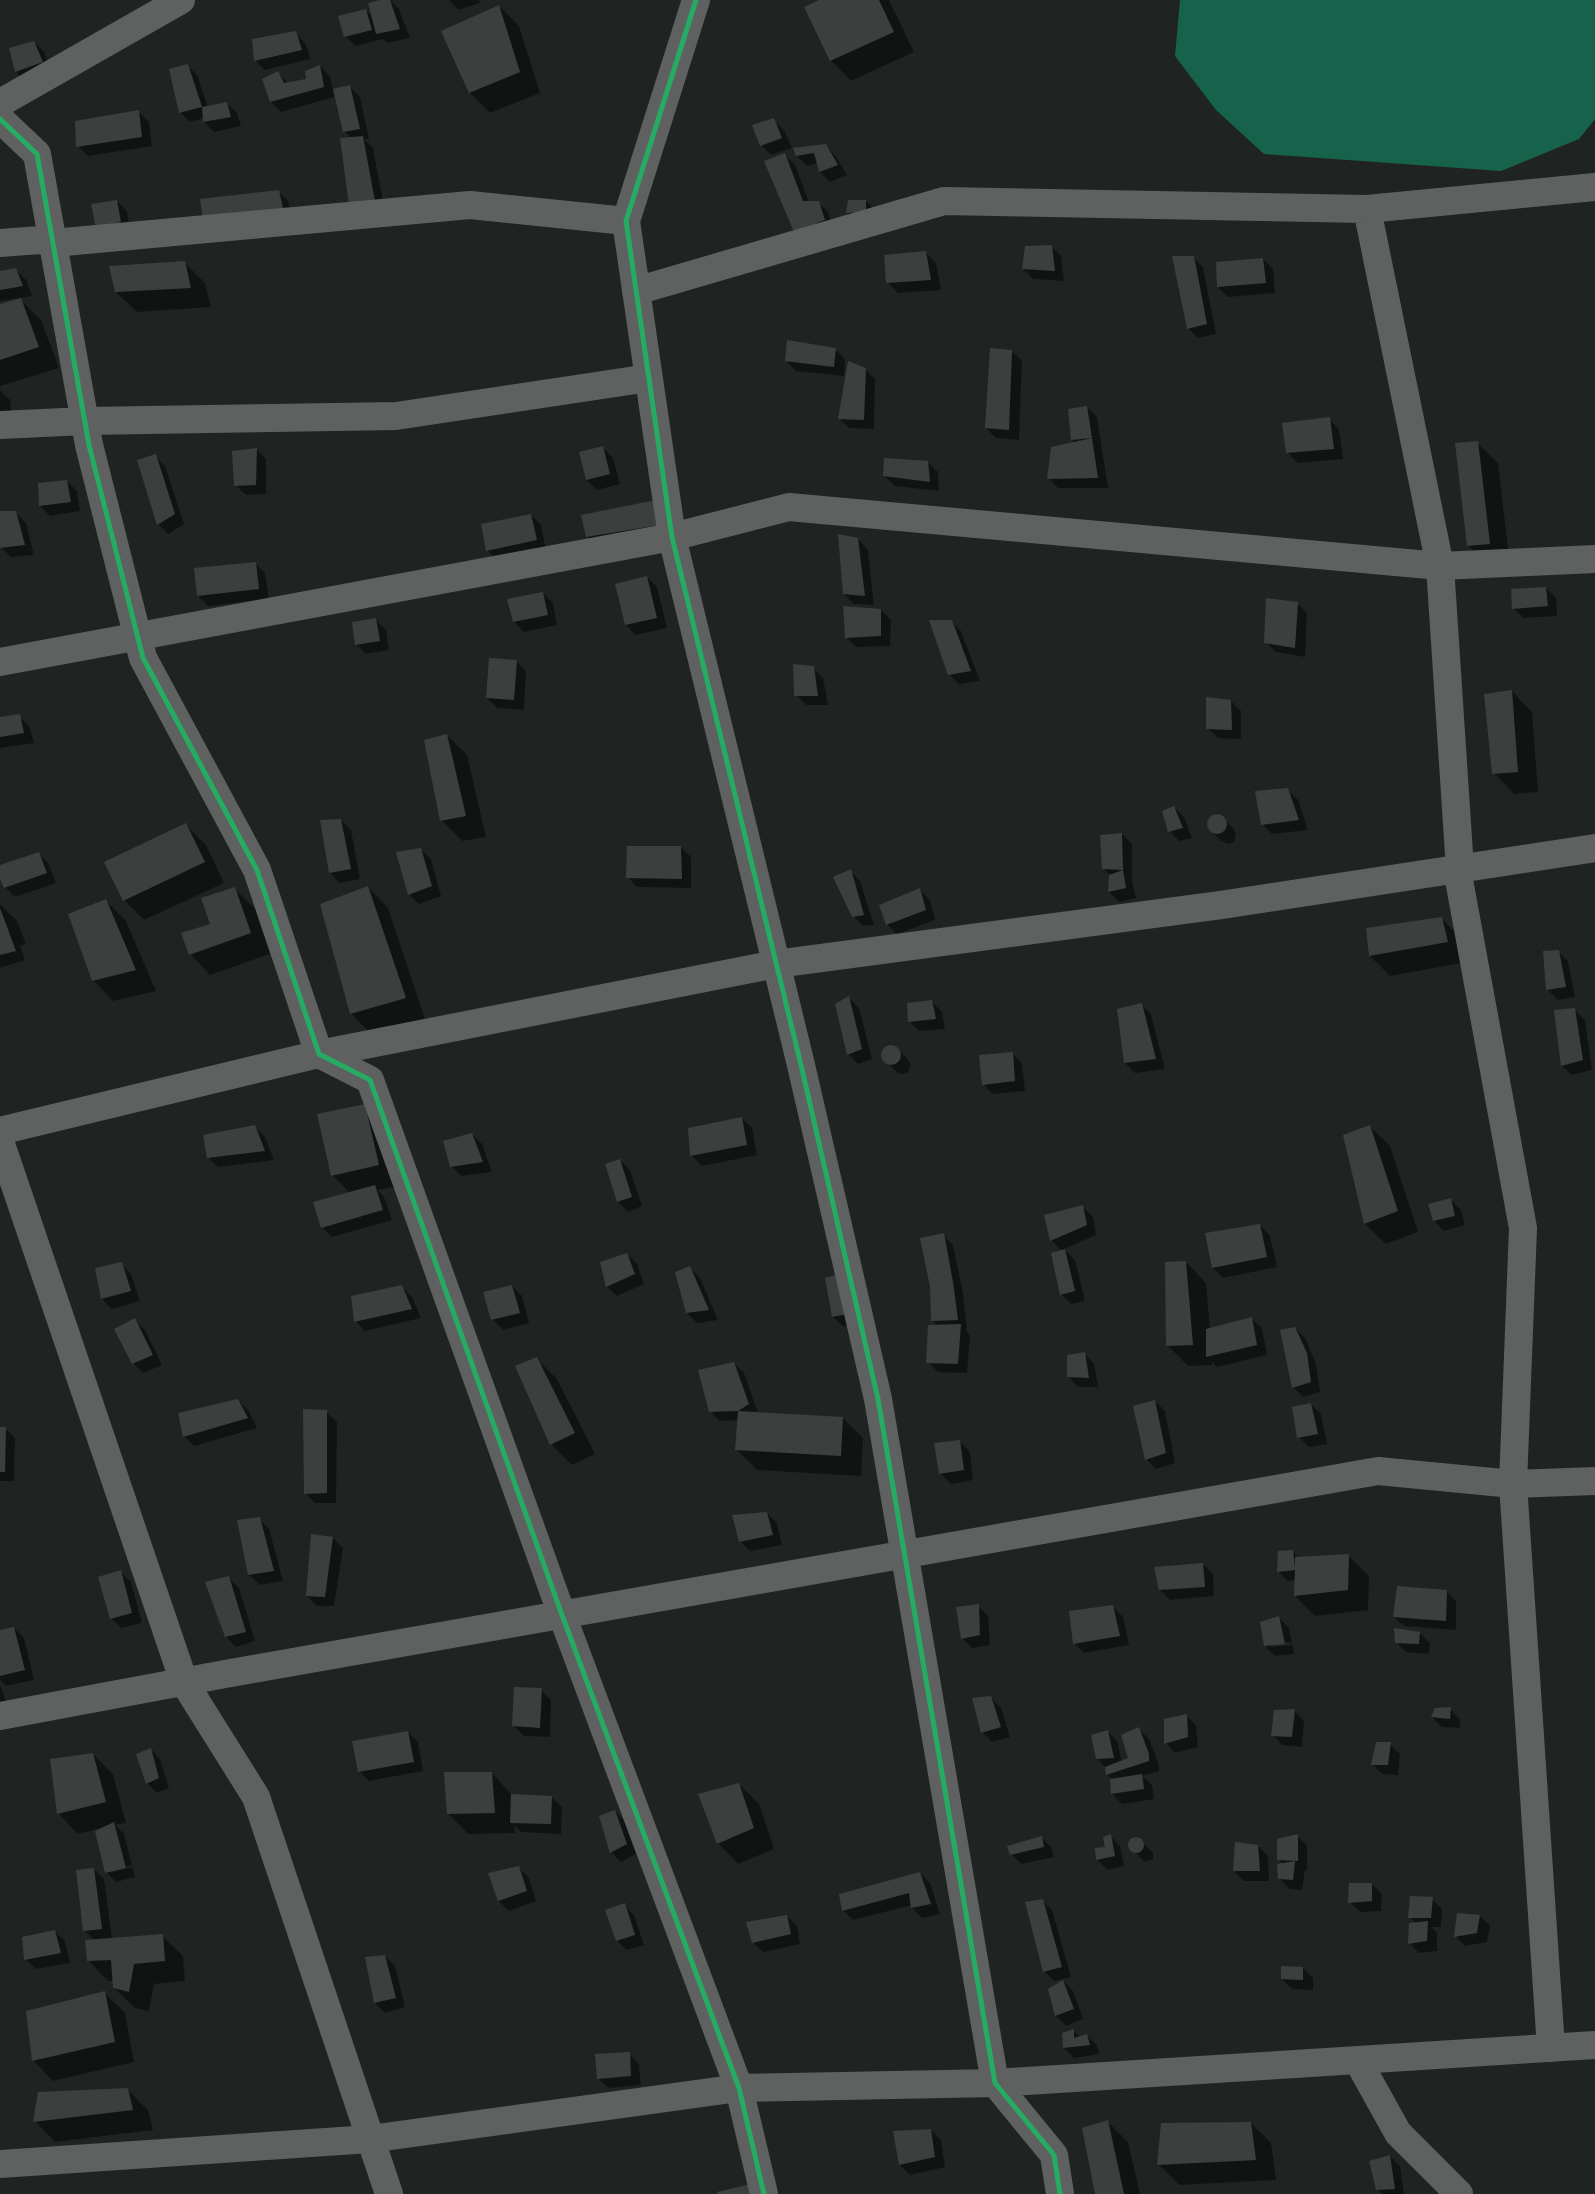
<!DOCTYPE html>
<style>
body{margin:0}
canvas{display:block;background:#1f2422}
</style>
<canvas width="1595" height="2194"></canvas>
<script>
const g = document.querySelector('canvas').getContext('2d');
g.lineJoin = 'round';
function fillPath(path, color) {
  g.fillStyle = color;
  g.fill(path, 'evenodd');
}
function poly(rows) {
  const path = new Path2D();
  for (const r of rows) {
    if (r.length === 3) {
      path.moveTo(r[0] + r[2], r[1]);
      path.arc(r[0], r[1], r[2], 0, 2 * Math.PI);
      continue;
    }
    path.moveTo(r[0], r[1]);
    for (let i = 2; i < r.length; i += 2) path.lineTo(r[i], r[i + 1]);
  }
  return path;
}
function strokePath(path, color, width, dash) {
  g.strokeStyle = color;
  g.lineWidth = width;
  g.lineCap = dash ? 'butt' : 'round';
  g.setLineDash(dash || []);
  g.stroke(path);
}
fillPath(poly([
 [1180,0,1595,0,1595,119,1579,139,1501,171,1264,154,1216,110,1175,56]
]), '#16624a');
fillPath(poly([
 [385,0,390,0,399,9,410,38,387,43,383,39,355,46,345,36,366,10,373,17],
 [449,0,479,0,480,3,458,10],
 [822,0,889,0,914,52,851,81,831,61,806,7],
 [499,6,519,26,540,93,490,113,470,93,442,31],
 [295,33,305,43,311,59,265,70,255,60],
 [34,42,44,52,52,72,26,82,16,72],
 [187,65,197,75,208,107,227,103,237,113,241,126,214,132,204,122,204,118,190,122,180,112],
 [320,66,330,76,333,90,350,87,360,97,369,139,364,139,373,148,386,217,361,222,351,138,344,131,335,90,333,91,334,97,281,112,271,102,277,73,288,83,308,80],
 [139,112,149,122,152,146,88,156,78,146],
 [773,120,784,130,792,148,771,155,761,145],
 [825,145,835,155,847,175,830,182,820,172,818,163,807,166,797,156],
 [785,155,795,165,809,202,818,202,828,212,834,230,805,242],
 [278,191,288,201,292,218,201,200],
 [117,201,127,211,130,232,107,237],
 [866,201,876,211,857,223,847,213],
 [1051,246,1061,256,1064,281,1033,279,1023,269],
 [926,253,936,263,941,290,898,293,888,283],
 [1193,257,1203,267,1216,334,1198,338,1188,328],
 [1263,259,1273,269,1275,293,1228,297,1218,287],
 [185,263,205,283,211,307,137,312,116,292],
 [16,270,26,280,32,296,0,301,0,272],
 [21,300,41,320,59,368,0,386,0,305],
 [835,349,845,359,844,376,796,371,786,361],
 [1012,351,1022,361,1019,440,996,438,986,428],
 [865,369,875,379,874,429,849,428,839,418],
 [0,390,10,400,12,419,0,420],
 [1087,407,1097,417,1108,488,1058,488,1048,478,1076,443,1072,440],
 [1329,419,1339,429,1343,459,1298,463,1287,452],
 [1477,443,1498,463,1510,564,1488,566,1468,545],
 [603,448,613,458,620,484,597,490,587,480],
 [256,449,266,459,266,494,246,495,235,485],
 [155,456,165,466,184,524,168,534,158,524,139,461],
 [928,462,938,472,939,491,895,486,884,476],
 [67,481,77,491,80,511,50,516,40,506],
 [661,501,676,534,597,547,587,537],
 [15,512,26,523,34,555,11,557,1,547,0,513],
 [531,515,541,525,546,550,497,560,487,550],
 [858,539,868,550,874,605,854,604,844,594],
 [255,563,265,573,269,599,208,606,198,596],
 [647,577,657,587,667,628,636,635,626,625,616,585],
 [1546,588,1556,598,1557,616,1523,618,1513,608],
 [543,593,553,603,557,625,524,632,514,622],
 [1297,603,1307,613,1305,657,1276,652,1266,642],
 [881,610,891,620,890,646,856,647,846,637],
 [376,620,386,630,389,650,366,654,356,644],
 [951,621,961,631,980,681,959,684,949,674],
 [516,661,526,671,524,710,497,708,487,698],
 [813,668,823,678,828,705,806,705,796,695],
 [1512,691,1532,712,1538,792,1514,794,1494,773],
 [1231,701,1241,711,1241,739,1218,738,1208,728],
 [19,716,29,726,34,743,0,748,0,718],
 [447,735,467,755,486,837,462,841,441,820],
 [1288,790,1298,800,1308,830,1272,834,1262,824],
 [1174,807,1184,817,1192,838,1179,841,1169,831],
 [1217,815,1223,818,1233,828,1236,834,1234,842,1229,844,1221,841,1211,831,1208,825,1209,820],
 [341,820,351,830,360,879,340,883,330,873],
 [186,825,206,845,224,883,144,920,124,900],
 [1122,834,1132,844,1132,881,1136,898,1119,902,1109,892,1110,875,1104,869],
 [681,847,691,857,691,888,637,887,628,877],
 [420,849,431,859,441,896,419,904,409,894],
 [38,853,48,863,56,883,15,897,5,887,0,876,0,867],
 [850,871,860,881,874,925,863,926,853,916],
 [368,887,388,908,425,1019,371,1034,351,1013],
 [234,888,255,909,270,954,210,975,190,954],
 [920,890,930,900,935,920,897,934,887,924],
 [106,901,126,921,156,991,113,1001,93,980],
 [0,904,17,921,26,944,20,946,25,960,0,968],
 [1442,919,1462,939,1467,962,1390,976,1370,956],
 [1558,951,1568,961,1575,997,1558,1000,1548,990],
 [849,998,859,1008,872,1059,858,1064,848,1054],
 [932,1002,942,1012,945,1029,919,1031,909,1021],
 [1141,1004,1151,1014,1165,1069,1135,1073,1125,1063],
 [1575,1010,1585,1020,1592,1070,1572,1075,1562,1066],
 [888,1047,896,1048,907,1058,911,1066,908,1072,903,1074,898,1073,883,1059,883,1050],
 [1012,1053,1022,1063,1025,1091,993,1094,983,1084],
 [365,1105,399,1186,378,1190,384,1197,392,1220,332,1237,322,1227,350,1193,332,1175],
 [742,1118,752,1128,757,1155,702,1166,692,1156,690,1129],
 [1369,1126,1390,1146,1418,1232,1386,1244,1365,1224,1344,1136],
 [255,1127,265,1137,274,1160,218,1167,208,1157],
 [472,1134,482,1144,492,1172,461,1176,451,1166],
 [620,1160,630,1170,642,1206,628,1212,618,1202],
 [1451,1200,1461,1210,1465,1225,1444,1231,1434,1221],
 [1083,1207,1093,1217,1096,1235,1064,1249,1075,1260,1085,1301,1071,1304,1061,1294,1062,1251,1051,1240],
 [1260,1225,1270,1236,1277,1267,1223,1278,1213,1268,1206,1234],
 [943,1235,953,1245,963,1293,967,1329,965,1329,970,1335,967,1373,938,1372,928,1362,937,1326,932,1320],
 [627,1254,637,1264,644,1284,617,1296,607,1287,602,1263],
 [1186,1262,1206,1283,1210,1330,1252,1319,1262,1328,1267,1355,1217,1367,1212,1362,1212,1365,1188,1366,1168,1346],
 [121,1264,131,1274,140,1301,112,1309,102,1299,96,1269],
 [690,1268,700,1278,718,1320,697,1323,687,1313],
 [827,1279,861,1323,843,1326,833,1317],
 [512,1286,522,1296,529,1323,503,1330,493,1320,484,1293],
 [402,1287,412,1297,421,1318,365,1331,355,1321],
 [135,1320,145,1330,162,1365,143,1373,133,1363],
 [1295,1328,1305,1338,1316,1364,1320,1392,1303,1397,1293,1387],
 [1084,1353,1094,1363,1098,1387,1078,1387,1068,1376],
 [537,1359,557,1379,595,1454,572,1465,551,1444],
 [734,1363,744,1373,758,1413,843,1418,863,1438,861,1476,757,1470,737,1450,738,1420,720,1421,710,1411],
 [238,1400,248,1410,257,1428,194,1446,184,1436],
 [1155,1401,1165,1411,1175,1463,1156,1469,1146,1459],
 [1311,1404,1321,1414,1327,1444,1309,1447,1299,1437],
 [326,1412,337,1422,336,1503,315,1503,305,1493],
 [0,1428,5,1428,15,1438,14,1481,0,1481],
 [960,1442,970,1452,973,1480,951,1484,941,1474,936,1444],
 [767,1513,777,1523,782,1545,750,1551,740,1541],
 [259,1519,269,1529,283,1581,260,1585,249,1575],
 [312,1536,333,1538,343,1548,334,1606,317,1606,307,1596],
 [1293,1552,1299,1558,1349,1556,1369,1576,1368,1610,1315,1616,1295,1596,1296,1580,1288,1581,1278,1571],
 [1203,1564,1213,1574,1214,1596,1170,1600,1160,1590],
 [121,1572,131,1582,142,1623,121,1628,111,1618],
 [229,1578,239,1588,255,1641,236,1647,226,1637],
 [1446,1591,1456,1601,1456,1630,1404,1626,1394,1617],
 [978,1606,988,1616,990,1645,972,1648,962,1638],
 [1113,1607,1123,1617,1129,1645,1084,1653,1074,1643],
 [1279,1618,1289,1628,1294,1654,1275,1656,1265,1646],
 [1291,1642,1292,1645,1271,1647,1271,1644],
 [14,1628,24,1638,34,1680,6,1686,0,1680,0,1632],
 [1420,1633,1430,1643,1429,1654,1406,1652,1396,1642],
 [0,1684,6,1702,0,1703],
 [541,1690,551,1700,550,1737,524,1736,514,1726],
 [991,1698,1001,1708,1010,1737,992,1742,982,1732],
 [1450,1709,1460,1719,1460,1728,1442,1727,1432,1717],
 [1295,1711,1304,1721,1302,1747,1282,1745,1273,1735],
 [1186,1715,1196,1725,1198,1747,1175,1753,1166,1743],
 [1139,1729,1149,1739,1159,1765,1159,1771,1142,1776,1152,1785,1154,1799,1122,1804,1112,1794,1112,1779,1107,1775,1106,1768,1097,1759,1107,1731,1117,1741,1122,1762,1129,1759],
 [408,1732,418,1742,423,1771,369,1781,359,1771],
 [1390,1744,1400,1754,1398,1775,1382,1774,1372,1764],
 [151,1749,160,1759,169,1788,157,1793,147,1783],
 [93,1754,113,1774,126,1823,115,1825,124,1834,135,1877,116,1882,106,1872,102,1828,78,1834,58,1813],
 [132,1865,132,1867,112,1872,112,1870],
 [492,1773,512,1795,552,1797,562,1807,561,1834,521,1832,514,1826,515,1833,468,1834,448,1814],
 [739,1784,759,1804,774,1849,738,1864,718,1843],
 [615,1811,625,1821,636,1854,621,1862,611,1852],
 [1110,1836,1120,1846,1124,1866,1107,1870,1098,1860,1096,1849,1106,1848],
 [1297,1836,1307,1845,1307,1870,1305,1870,1302,1890,1289,1889,1279,1878,1283,1864,1278,1859],
 [1041,1837,1051,1847,1054,1857,1022,1864,1011,1854],
 [1133,1839,1139,1839,1153,1853,1153,1859,1145,1862,1131,1848,1130,1844],
 [1258,1846,1268,1856,1269,1881,1244,1881,1234,1871],
 [519,1868,529,1878,536,1901,509,1911,499,1901],
 [94,1869,104,1879,112,1939,162,1936,183,1956,185,1981,154,1984,149,2011,135,2008,114,1988,114,1981,108,1981,88,1960,94,1940,84,1930],
 [920,1873,930,1883,940,1914,922,1918,912,1908,912,1905,853,1920,843,1910],
 [1372,1884,1382,1894,1381,1911,1360,1912,1350,1902],
 [1432,1899,1442,1909,1441,1927,1432,1927,1437,1933,1437,1951,1419,1953,1409,1943,1416,1924,1410,1917],
 [1042,1900,1052,1910,1071,1977,1054,1981,1044,1971],
 [624,1905,634,1915,644,1945,627,1950,617,1941],
 [787,1916,797,1926,800,1944,763,1952,753,1942],
 [1480,1916,1490,1926,1487,1942,1465,1946,1455,1936],
 [55,1931,65,1941,70,1963,36,1969,26,1959],
 [385,1956,395,1966,405,2007,385,2013,375,2003],
 [1303,1968,1313,1978,1313,1990,1292,1989,1282,1979],
 [1063,1981,1073,1991,1083,2019,1066,2026,1056,2016,1050,1989],
 [105,1993,125,2013,134,2062,53,2081,33,2060],
 [1074,2031,1081,2038,1087,2035,1097,2045,1099,2054,1074,2058,1064,2048],
 [629,2054,639,2064,641,2085,608,2088,598,2078],
 [127,2089,148,2110,153,2130,55,2142,35,2121],
 [1108,2122,1128,2142,1140,2194,1096,2194],
 [1251,2123,1271,2143,1276,2180,1179,2185,1159,2165],
 [931,2130,941,2140,945,2167,910,2175,900,2165],
 [1390,2156,1400,2166,1404,2194,1382,2194,1377,2189]
]), '#0007');
fillPath(poly([
 [380,0,390,0,400,29,376,34,368,3],
 [819,0,879,0,894,32,830,61,804,7],
 [499,5,520,72,469,93,441,31],
 [366,9,372,30,344,37,338,16],
 [296,31,302,50,254,61,252,39],
 [34,41,43,62,15,72,9,48],
 [188,64,202,107,179,113,169,69],
 [320,65,324,87,270,102,262,79,278,71,284,83,306,79,305,71],
 [350,85,360,129,343,132,333,89],
 [227,102,231,117,203,122,202,107],
 [139,110,142,137,76,147,75,121],
 [774,118,782,138,760,146,752,125],
 [363,136,376,207,350,213,340,138],
 [826,144,838,165,819,172,814,153,796,156,793,148],
 [785,153,803,201,819,201,825,220,794,232,764,161],
 [279,190,283,208,203,219,200,199],
 [117,200,121,222,96,228,91,204],
 [848,200,866,200,866,212,846,213],
 [1052,245,1055,271,1022,269,1025,246],
 [926,251,931,280,886,283,884,255],
 [1172,256,1194,256,1207,324,1187,329],
 [1263,258,1266,283,1217,287,1216,262],
 [185,261,191,288,115,292,109,266],
 [16,268,23,286,0,290,0,271],
 [21,298,39,347,0,360,0,304],
 [787,340,836,348,834,367,785,361],
 [990,348,1012,350,1009,430,985,428],
 [848,361,866,368,864,420,838,419],
 [1087,406,1092,438,1071,440,1068,409],
 [1330,417,1334,449,1286,453,1282,423],
 [1092,438,1098,478,1047,479,1051,447],
 [1478,441,1490,544,1467,546,1455,443],
 [603,446,610,474,586,480,579,452],
 [257,448,256,485,234,486,232,451],
 [156,454,175,514,157,525,137,460],
 [884,458,928,461,930,482,883,476],
 [67,480,71,502,39,506,38,483],
 [661,499,666,524,586,537,581,515],
 [0,511,16,511,25,545,0,548],
 [531,514,537,540,486,551,481,524],
 [838,534,858,538,865,596,843,594],
 [256,562,259,589,197,596,194,568],
 [647,576,657,618,625,625,615,584],
 [1546,587,1548,606,1512,609,1511,589],
 [543,592,548,615,513,622,507,599],
 [1266,598,1298,602,1295,648,1264,643],
 [843,606,881,609,881,636,845,638],
 [376,618,380,641,355,645,352,622],
 [929,620,952,620,971,671,948,675],
 [489,658,517,660,514,700,486,698],
 [793,664,814,666,818,696,794,696],
 [1512,690,1518,772,1492,774,1484,694],
 [1206,697,1231,700,1232,730,1206,729],
 [20,714,24,733,0,737,0,717],
 [447,734,466,816,440,821,424,740],
 [1288,788,1299,820,1261,825,1255,791],
 [1174,806,1183,828,1168,832,1162,811],
 [1217,824,10],
 [341,819,351,869,329,873,320,820],
 [186,823,205,862,123,901,104,862],
 [1122,833,1123,870,1126,888,1108,892,1109,875,1123,870,1102,869,1100,835],
 [627,846,681,846,682,879,626,878],
 [421,848,432,886,408,895,396,852],
 [39,852,47,873,4,888,0,879,0,865],
 [851,869,864,915,852,917,833,877],
 [368,886,406,998,350,1014,320,904],
 [235,887,251,933,189,955,181,933,210,924,201,898],
 [920,888,926,910,886,925,879,905],
 [106,899,136,970,92,981,68,914],
 [0,908,16,951,0,955],
 [1442,917,1448,942,1369,956,1366,928],
 [1559,950,1566,987,1546,990,1543,951],
 [849,996,862,1049,847,1055,835,1004],
 [932,1000,936,1019,908,1022,907,1003],
 [1142,1003,1156,1059,1124,1063,1117,1009],
 [1575,1008,1583,1060,1561,1066,1554,1010],
 [891,1055,10],
 [1013,1052,1015,1081,982,1085,979,1055],
 [365,1104,379,1165,331,1176,317,1114],
 [742,1117,747,1145,690,1156,688,1128],
 [255,1125,265,1151,207,1158,203,1135],
 [1370,1125,1398,1211,1364,1224,1343,1135],
 [472,1133,483,1162,450,1167,443,1141],
 [620,1159,632,1197,617,1202,605,1164],
 [375,1185,383,1210,321,1228,313,1202],
 [1451,1198,1455,1216,1433,1221,1428,1204],
 [1083,1205,1087,1225,1050,1241,1044,1215],
 [1260,1224,1267,1257,1212,1268,1205,1233],
 [944,1233,953,1282,958,1320,931,1321,930,1287,920,1238],
 [1065,1249,1075,1291,1060,1295,1051,1253],
 [627,1253,635,1274,606,1287,600,1262],
 [1186,1261,1193,1345,1166,1346,1165,1262],
 [122,1262,131,1291,101,1299,95,1268],
 [690,1266,709,1310,686,1313,675,1272],
 [842,1273,852,1313,832,1317,825,1278],
 [402,1285,412,1309,354,1322,351,1296],
 [512,1285,520,1313,491,1320,483,1292],
 [1252,1317,1257,1345,1206,1357,1206,1329],
 [135,1318,153,1355,132,1364,114,1329],
 [961,1324,958,1364,926,1363,928,1325],
 [1295,1327,1307,1353,1311,1382,1292,1388,1280,1330],
 [1085,1352,1089,1378,1067,1377,1067,1355],
 [537,1357,575,1433,550,1445,515,1366],
 [734,1362,749,1404,738,1411,843,1417,841,1456,735,1450,738,1411,709,1412,698,1370],
 [238,1399,248,1418,183,1437,178,1413],
 [1155,1400,1166,1453,1145,1460,1133,1406],
 [1311,1403,1318,1434,1297,1438,1292,1407],
 [303,1409,327,1410,327,1493,304,1494],
 [0,1427,6,1427,5,1472,0,1472],
 [960,1440,964,1470,939,1474,934,1443],
 [767,1512,773,1535,739,1542,732,1515],
 [260,1517,274,1571,248,1575,237,1520],
 [311,1534,333,1537,325,1597,306,1596],
 [1293,1550,1295,1568,1295,1557,1349,1554,1348,1590,1294,1596,1295,1570,1277,1572,1278,1551],
 [1203,1563,1205,1587,1159,1590,1154,1567],
 [121,1570,132,1613,110,1619,98,1577],
 [229,1576,246,1632,225,1637,205,1582],
 [1397,1586,1447,1590,1446,1621,1393,1617],
 [979,1604,980,1635,961,1639,956,1607],
 [1113,1605,1120,1636,1073,1644,1069,1611],
 [1279,1616,1285,1644,1264,1646,1260,1622],
 [14,1627,25,1670,0,1676,0,1630],
 [1394,1628,1420,1632,1419,1644,1395,1643],
 [514,1687,542,1688,540,1728,512,1726],
 [991,1696,1001,1727,981,1733,972,1698],
 [1451,1707,1450,1719,1431,1717,1435,1708],
 [1295,1709,1292,1737,1271,1736,1274,1710],
 [1187,1714,1188,1737,1164,1744,1164,1719],
 [1139,1727,1149,1754,1149,1761,1106,1775,1105,1767,1128,1758,1121,1735],
 [1108,1730,1114,1758,1096,1759,1091,1735],
 [408,1731,414,1762,358,1772,352,1741],
 [1376,1742,1391,1742,1388,1765,1371,1765],
 [151,1748,159,1778,146,1784,136,1754],
 [93,1753,106,1802,57,1814,50,1759],
 [444,1772,492,1772,495,1813,447,1814],
 [1142,1774,1144,1789,1111,1794,1110,1779],
 [739,1783,754,1828,717,1844,698,1794],
 [511,1794,552,1796,551,1824,510,1823],
 [615,1810,627,1844,610,1853,599,1816],
 [114,1822,126,1868,105,1873,95,1831],
 [1111,1834,1115,1856,1096,1860,1095,1848,1105,1847,1103,1837],
 [1298,1834,1298,1861,1277,1860,1277,1839],
 [1042,1836,1044,1847,1010,1855,1007,1846],
 [1136,1845,8],
 [1235,1842,1258,1845,1260,1871,1233,1871],
 [1295,1861,1293,1880,1278,1879,1277,1864],
 [519,1866,527,1891,498,1901,488,1873],
 [94,1868,102,1929,83,1931,76,1870],
 [920,1872,931,1904,911,1908,909,1893,842,1911,839,1894],
 [1349,1883,1372,1883,1372,1901,1348,1903],
 [1410,1896,1433,1897,1431,1918,1408,1918],
 [1043,1899,1062,1967,1043,1972,1025,1902],
 [625,1903,635,1935,616,1941,605,1910],
 [1457,1913,1480,1915,1477,1933,1454,1937],
 [787,1915,791,1934,752,1943,746,1922],
 [1428,1921,1427,1941,1408,1944,1409,1923],
 [55,1930,61,1953,24,1960,22,1937],
 [163,1934,165,1961,134,1964,129,1992,113,1988,111,1960,87,1961,85,1940],
 [385,1955,396,1998,374,2003,365,1957],
 [1281,1966,1303,1967,1303,1980,1281,1979],
 [1063,1980,1074,2009,1055,2016,1048,1989],
 [105,1991,115,2042,32,2061,26,2011],
 [1074,2029,1074,2038,1087,2034,1090,2045,1063,2048,1062,2033],
 [630,2052,631,2076,597,2079,595,2054],
 [128,2088,133,2110,33,2122,38,2092],
 [1108,2120,1124,2194,1095,2194,1082,2128],
 [1251,2122,1256,2160,1157,2165,1161,2123],
 [931,2129,935,2157,899,2165,893,2131],
 [1390,2155,1395,2189,1376,2190,1369,2161],
 [751,2184,754,2194,718,2194,717,2192]
]), '#3b3f3d');
strokePath(poly([
 [696,0,626,221,672,537,801,1065,878,1399,995,2083,1054,2155,1060,2194],
 [0,103,181,0],
 [0,119,37,154,89,445,143,658,257,870,319,1054,370,1080,562,1615,739,2088,764,2194],
 [1367,209,1440,566,1460,869,1459,880,1523,1228,1513,1484,1551,2048],
 [0,243,40,240,53,243,470,205,626,221],
 [636,291,944,201,1367,209,1595,187],
 [0,425,85,421,396,416,649,378],
 [0,662,672,537,789,507,1440,566,1595,559],
 [0,1131,319,1054,776,964,1221,905,1595,848],
 [0,1141,184,1682,256,1797,389,2194],
 [0,1716,225,1674,1378,1471,1513,1484,1595,1481],
 [1358,2061,1398,2133,1459,2194],
 [0,2164,370,2139,739,2088,995,2083,1595,2045]
]), '#5e6160', 28);
strokePath(poly([
 [696,0,626,221,672,537,801,1065,878,1399,995,2083,1054,2155,1060,2194],
 [0,119,37,154,89,445,143,658,257,870,319,1054,370,1080,562,1615,739,2088,764,2194]
]), '#26ab63', 5);
</script>
